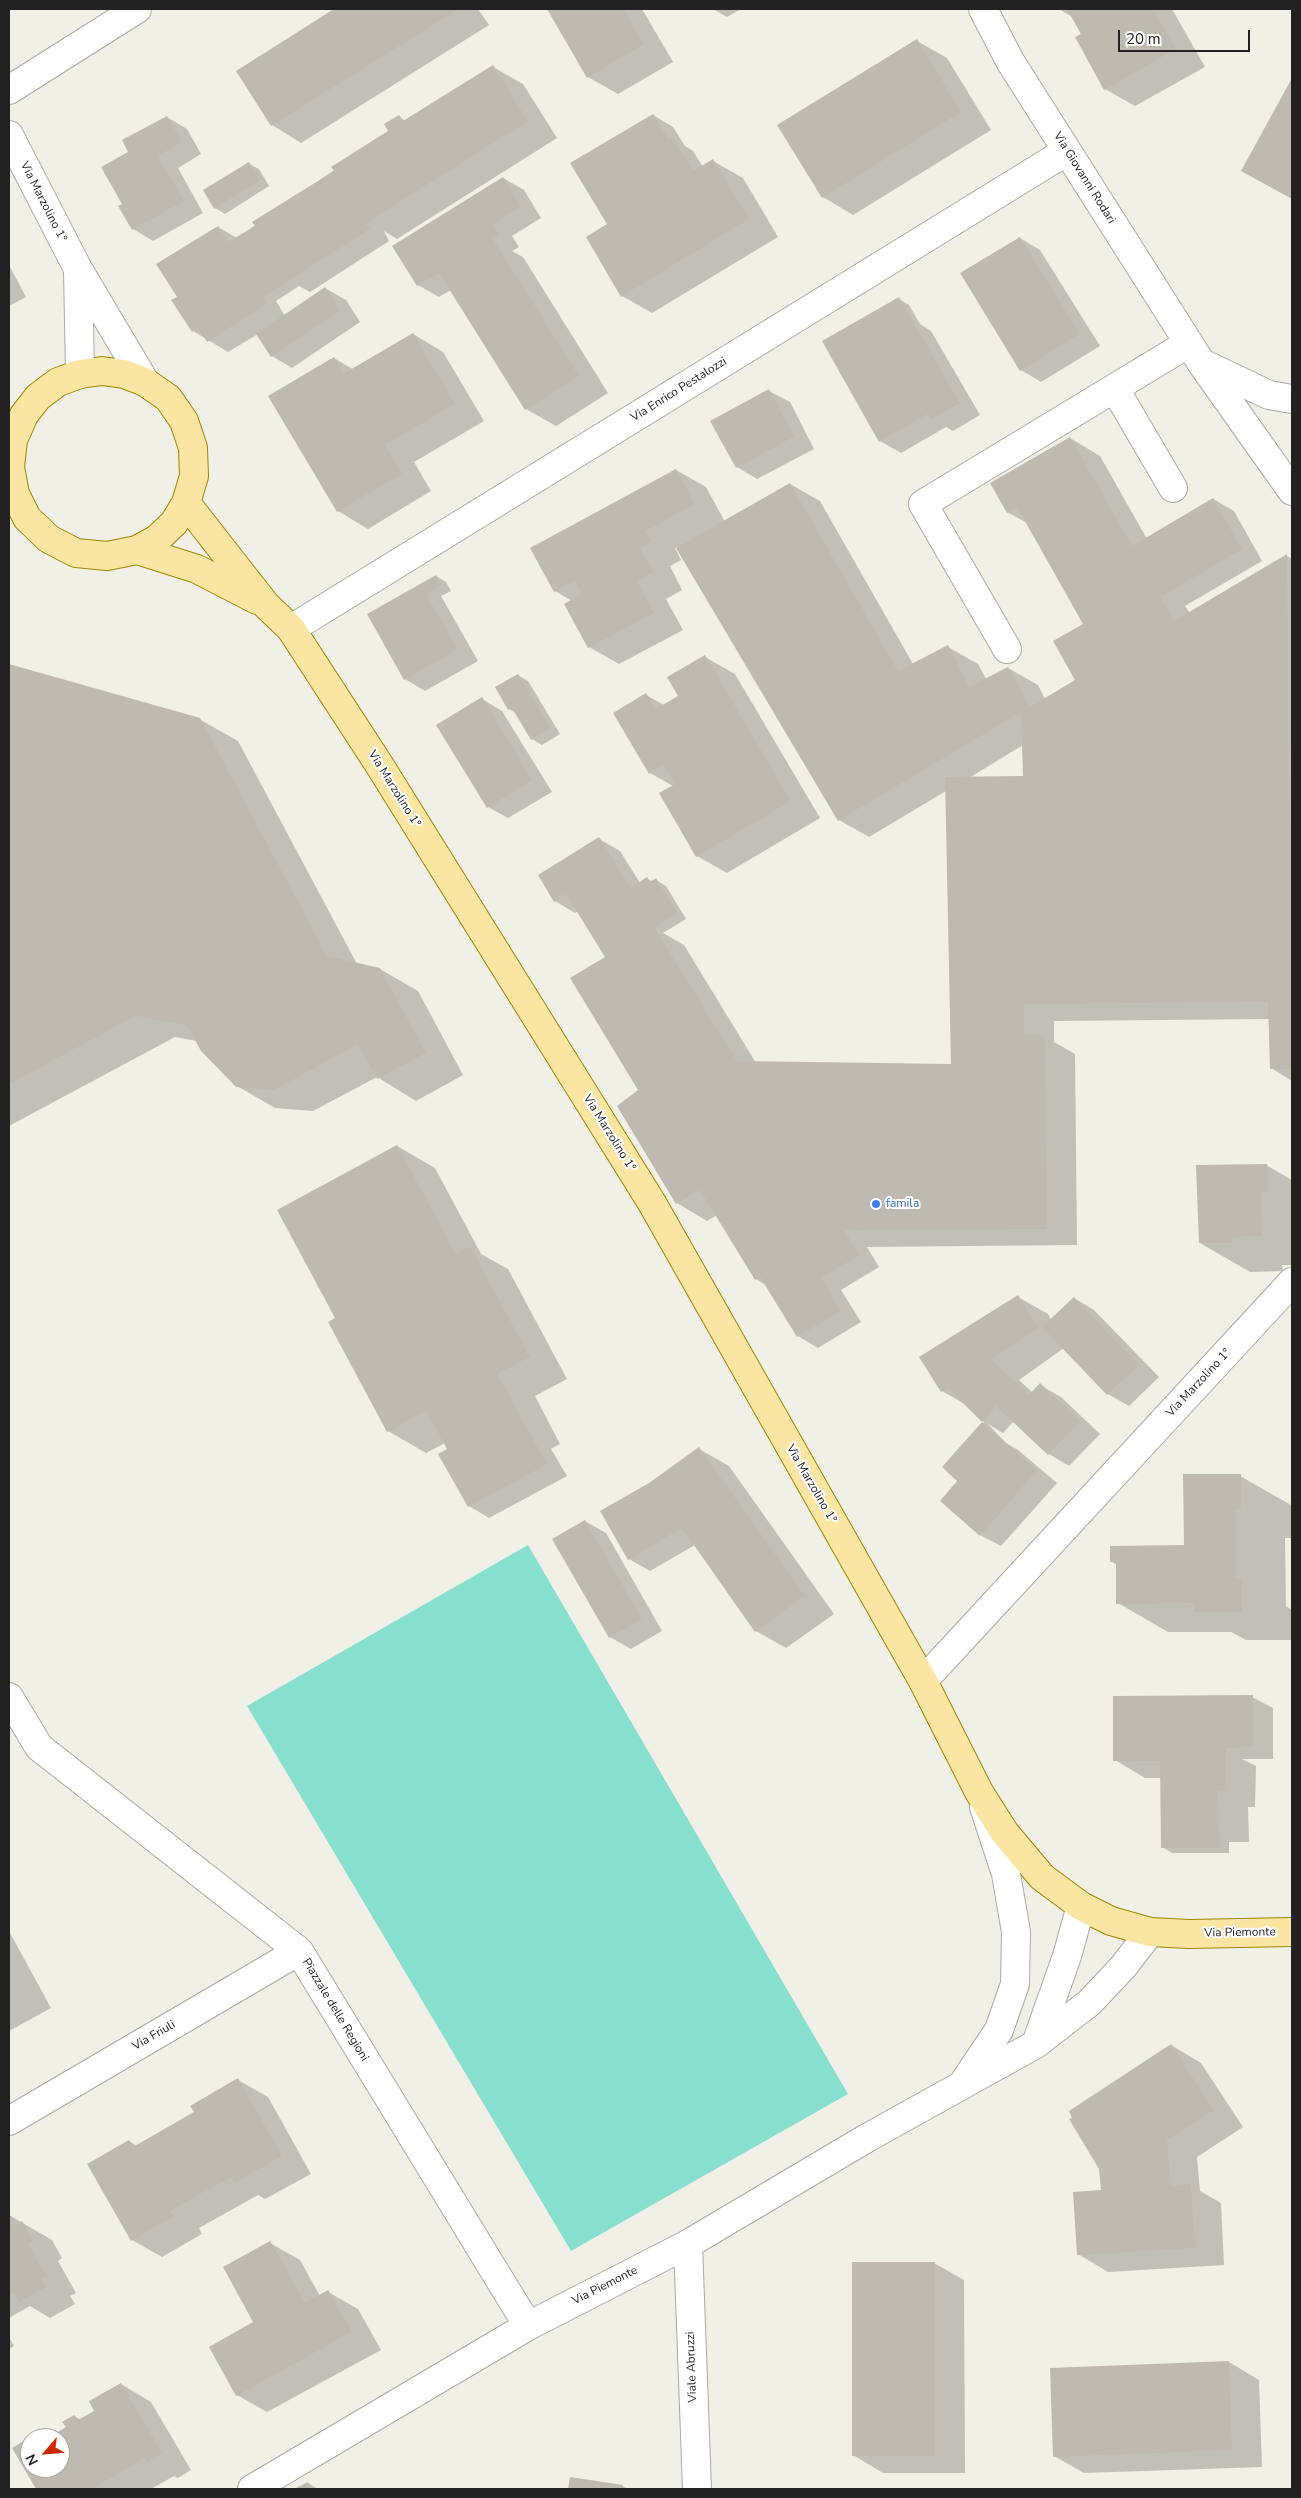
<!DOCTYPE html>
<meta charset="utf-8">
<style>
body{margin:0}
#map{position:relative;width:1301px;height:2498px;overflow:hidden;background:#f1f0e7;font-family:"Nunito Sans",sans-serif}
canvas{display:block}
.frame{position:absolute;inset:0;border:10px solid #212121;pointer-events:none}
.north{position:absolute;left:20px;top:2428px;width:50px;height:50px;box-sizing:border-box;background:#fff;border:1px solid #a6a6a6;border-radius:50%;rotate:243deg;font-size:14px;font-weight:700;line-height:20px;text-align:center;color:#212121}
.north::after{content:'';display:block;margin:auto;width:18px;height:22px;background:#d02802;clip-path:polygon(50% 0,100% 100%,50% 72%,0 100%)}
.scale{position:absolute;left:1118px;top:30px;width:132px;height:22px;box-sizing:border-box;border:2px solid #212121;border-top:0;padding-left:6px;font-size:15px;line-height:18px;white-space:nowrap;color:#212121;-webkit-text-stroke:4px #fff;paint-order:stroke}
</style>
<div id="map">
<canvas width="1301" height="2498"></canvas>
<div class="frame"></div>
<div class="north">N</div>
<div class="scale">20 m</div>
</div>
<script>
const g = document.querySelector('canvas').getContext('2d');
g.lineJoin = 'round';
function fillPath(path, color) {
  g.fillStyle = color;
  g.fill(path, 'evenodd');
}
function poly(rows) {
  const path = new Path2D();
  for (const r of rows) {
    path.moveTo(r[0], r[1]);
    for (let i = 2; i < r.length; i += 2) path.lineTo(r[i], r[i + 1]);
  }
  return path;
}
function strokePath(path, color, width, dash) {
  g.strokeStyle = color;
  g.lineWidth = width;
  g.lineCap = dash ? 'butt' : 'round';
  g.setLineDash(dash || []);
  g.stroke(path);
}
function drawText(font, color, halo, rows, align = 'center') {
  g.font = font + ' "Nunito Sans",sans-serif';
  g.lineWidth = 4;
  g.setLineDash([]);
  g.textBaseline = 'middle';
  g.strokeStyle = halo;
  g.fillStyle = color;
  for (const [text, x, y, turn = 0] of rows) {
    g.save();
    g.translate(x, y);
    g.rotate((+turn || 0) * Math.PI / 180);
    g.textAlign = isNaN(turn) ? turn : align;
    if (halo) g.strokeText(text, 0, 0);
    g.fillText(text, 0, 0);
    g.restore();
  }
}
fillPath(poly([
 [528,1545,848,2094,571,2251,247,1706]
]), '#87dfcd');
fillPath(poly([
 [336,9,478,9,489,25,301,143,272,125,237,71],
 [548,9,642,9,673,62,618,94,588,77],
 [713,9,741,9,727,17],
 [1059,9,1172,9,1205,67,1135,106,1105,89,1074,18],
 [917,41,947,58,991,130,853,215,823,197],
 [493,67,523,84,557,138,397,239,384,231,389,241,310,292,299,286,276,301,285,316,325,288,346,300,360,322,292,368,272,356,258,334,228,352,193,331,173,301,179,298,218,227,237,238,390,131,399,117,406,121],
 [1292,81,1292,198,1242,170],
 [653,115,673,127,685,146,693,151,703,167,713,161,743,178,778,237,652,313,622,296,609,224],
 [167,117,187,129,201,154,178,168,203,213,153,241,133,229,123,205,130,152],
 [249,164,259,169,269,186,225,214,215,208],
 [503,178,524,190,541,218,512,236,519,247,512,251,523,257,608,393,556,426,526,409,451,290,439,297,418,285,393,246],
 [1020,238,1040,250,1100,346,1041,382,1021,370],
 [9,265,26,297,9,306],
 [899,299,909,305,920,324,931,331,980,415,953,431,946,427,901,453,880,441],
 [413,334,443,352,484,421,414,462,431,491,368,529,338,511,334,358,354,370],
 [769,391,790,402,814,449,757,479,737,467],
 [1070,438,1100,456,1147,539,1213,499,1234,511,1262,561,1185,606,1190,613,1287,556,1292,559,1292,1081,1271,1068,1270,1019,1054,1021,1054,1042,1075,1054,1077,1245,867,1247,879,1267,841,1290,861,1322,818,1348,798,1336,767,1286,756,1279,717,1215,707,1221,677,1203,640,1091,607,957,578,911,575,913,555,901,599,839,620,851,640,883,647,878,653,882,656,880,666,886,686,919,663,933,684,945,756,1063,952,1065,946,791,869,837,839,820,677,547,675,548,681,560,670,566,682,590,666,599,683,630,619,664,589,647,572,601,555,591,676,470,706,487,725,522,790,484,820,501,913,664,948,647,978,664,986,679,1008,668,1038,685,1045,699,1077,680,1085,624,1027,523,1007,512],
 [1023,745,1024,777,969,778],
 [436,576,446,582,451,591,441,596,478,661,425,691,405,679,368,614],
 [705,657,735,674,820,818,727,873,697,856,673,786,650,773,646,695,664,705,680,696],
 [9,666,199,719,238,741,357,964,380,969,418,991,463,1075,416,1101,377,1077,313,1111,275,1108,237,1086,197,1041,175,1037,9,1126],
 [518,675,528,681,560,734,542,745,532,739,516,713,509,709],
 [482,699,502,711,552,792,508,818,488,807],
 [397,1146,435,1168,481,1254,508,1269,567,1379,535,1396,560,1444,551,1449,567,1476,489,1518,469,1506,445,1443,426,1453,388,1431,337,1318],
 [1266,1165,1292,1180,1292,1265,1282,1265,1283,1271,1250,1272,1200,1243],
 [1018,1297,1048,1314,1051,1320,1074,1298,1094,1310,1159,1377,1129,1406,1108,1394,1064,1348,1019,1380,1033,1393,1040,1385,1061,1397,1100,1434,1069,1466,1049,1454,1014,1421,1003,1433,988,1424,1006,1443,1018,1450,1057,1483,1001,1546,980,1535,960,1481,944,1467,984,1422,968,1406,942,1391],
 [699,1449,729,1466,834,1614,786,1648,756,1631,695,1545,650,1571,629,1559,650,1484],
 [1240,1476,1291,1505,1291,1538,1285,1538,1286,1606,1292,1610,1292,1640,1246,1640,1231,1632,1168,1632,1118,1603,1117,1565,1111,1561,1185,1546],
 [585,1521,606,1533,662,1631,631,1649,610,1637],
 [1252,1697,1273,1708,1273,1759,1242,1759,1256,1766,1255,1807,1248,1807,1249,1842,1229,1842,1229,1853,1172,1853,1162,1847,1162,1778,1145,1778,1115,1760],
 [9,1931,51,2008,9,2031],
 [1171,2045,1201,2063,1243,2127,1197,2157,1200,2191,1221,2203,1224,2265,1108,2272,1078,2254,1102,2191],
 [238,2080,268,2097,311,2174,265,2199,258,2195,199,2228,202,2234,162,2257,132,2240,129,2141,137,2146,196,2112],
 [9,2215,52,2240,62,2258,58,2261,76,2293,70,2296,75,2304,50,2318,30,2306,9,2318],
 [270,2243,300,2260,320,2296,328,2292,358,2309,381,2350,267,2412,237,2395,255,2322],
 [934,2263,964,2280,965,2473,883,2473,853,2455],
 [9,2337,14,2346,9,2349],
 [1229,2362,1259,2380,1262,2467,1084,2473,1054,2456],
 [121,2384,151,2402,191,2470,178,2478,174,2476,151,2489,38,2489,14,2448,30,2439,30,2468,60,2468,60,2438,31,2438,44,2431,53,2436,68,2427,74,2416,81,2420,96,2411],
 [571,2478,622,2486,628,2489,570,2489],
 [308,2483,318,2489,297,2489]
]), '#0003');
fillPath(poly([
 [334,9,459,9,271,126,236,71],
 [547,9,623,9,644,44,587,78],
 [1067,9,1153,9,1176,49,1104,90,1075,37,1081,34],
 [917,39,961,112,822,198,777,125],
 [493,65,528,121,366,223,370,229,263,297,266,304,207,342,198,328,192,332,171,300,177,297,156,264,218,226,228,242,255,226,252,222,334,171,331,167,388,131,384,124,399,115,403,121],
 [1292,78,1292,199,1241,171],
 [653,114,669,140,672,137,693,171,713,159,749,219,621,297,586,237,607,224,570,163],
 [167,116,182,142,158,156,184,201,132,230,118,206,122,204,101,167,128,152,122,140],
 [249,162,260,180,214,209,203,190],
 [503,177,521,206,493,224,499,235,493,239,579,376,525,410,439,273,417,286,392,246],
 [1020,237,1080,334,1020,371,960,273],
 [325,287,340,310,271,357,256,334],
 [899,297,960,403,931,420,928,414,879,442,822,341],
 [413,333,455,404,385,445,402,474,337,512,268,396,334,357,343,374],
 [769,389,794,437,736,468,710,421],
 [1070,437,1132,546,1213,498,1242,549,1161,597,1174,621,1287,554,1292,1069,1270,1069,1268,1002,1024,1004,1024,1034,1045,1036,1047,1229,844,1230,860,1255,821,1278,841,1311,797,1337,760,1277,755,1280,700,1190,676,1204,617,1106,638,1090,570,978,605,957,566,894,554,902,538,875,599,837,631,888,647,877,650,882,656,878,677,913,654,927,737,1061,951,1064,945,777,1023,776,1021,712,838,821,676,548,790,483,898,671,948,645,969,687,1008,667,1030,707,1075,680,1053,641,1083,624,1017,507,1007,513,990,483],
 [676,469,695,504,646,531,651,542,640,548,653,572,637,581,654,613,588,648,564,604,582,594,575,581,554,592,530,548],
 [436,575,442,585,426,594,458,649,404,680,367,614],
 [705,655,791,801,696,857,659,793,675,784,663,765,649,774,613,713,646,693,656,709,678,696,667,677],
 [9,664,200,718,327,956,380,968,426,1053,377,1079,358,1044,274,1090,236,1087,201,1051,187,1025,136,1016,9,1084],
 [518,674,550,728,531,740,512,708,508,710,495,687],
 [482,697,532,780,487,808,436,725],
 [397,1145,456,1254,470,1246,530,1357,497,1374,547,1464,468,1507,438,1454,447,1449,426,1411,387,1432,328,1322,335,1318,277,1210],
 [1267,1164,1267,1192,1261,1192,1262,1236,1232,1237,1233,1243,1199,1243,1196,1165],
 [1018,1295,1039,1328,991,1359,1029,1395,1040,1383,1080,1421,1048,1455,996,1406,982,1422,948,1388,941,1392,919,1357],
 [1074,1297,1139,1365,1107,1395,1042,1327],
 [982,1422,1037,1470,980,1536,940,1501,957,1481,942,1467],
 [699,1447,805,1596,755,1632,682,1528,628,1560,600,1511,649,1483],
 [1183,1474,1241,1474,1241,1509,1235,1509,1235,1579,1242,1579,1242,1612,1194,1612,1194,1603,1116,1604,1116,1562,1110,1562,1110,1546,1184,1545],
 [585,1520,642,1619,609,1638,552,1539],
 [1253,1695,1253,1747,1226,1748,1226,1791,1218,1791,1219,1848,1161,1848,1160,1761,1113,1761,1113,1696],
 [1171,2044,1214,2110,1167,2140,1171,2186,1191,2184,1195,2248,1077,2255,1073,2192,1101,2190,1099,2169,1069,2119,1072,2118,1069,2111],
 [238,2078,282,2156,234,2183,231,2177,170,2211,173,2217,131,2241,87,2164,129,2140,133,2147,194,2112,190,2106],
 [9,2213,15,2225,22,2221,33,2241,28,2244,46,2276,41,2279,46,2287,19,2302,14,2292,9,2295],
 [270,2241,305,2303,328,2290,352,2332,236,2396,209,2347,253,2322,223,2267],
 [852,2262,935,2262,935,2456,852,2456],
 [1229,2361,1232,2450,1053,2457,1050,2368],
 [121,2383,162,2453,147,2462,145,2458,92,2489,36,2489,12,2448,44,2429,48,2438,66,2427,62,2422,74,2415,78,2420,94,2411,89,2401],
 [30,2438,60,2438,60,2468,30,2468],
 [570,2477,623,2485,622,2489,568,2489],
 [308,2482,312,2489,294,2489]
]), '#beb9b1');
const minor = poly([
 [983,9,1010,61,1202,364,1292,491],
 [9,90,137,9],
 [9,135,78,269,145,382],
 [78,270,80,374],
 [1206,365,1269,395,1292,399],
 [1115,389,1173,488],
 [291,629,1067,151],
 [1007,649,923,504,1189,343],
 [923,1681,1292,1282],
 [9,1697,39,1747,299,1951,528,2326],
 [1036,2044,1067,1956,1081,1906],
 [964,2082,999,2030,1015,1984,1016,1932,1006,1874,984,1807],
 [9,2121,299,1951],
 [688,2244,697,2489],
 [252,2489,528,2326,688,2244,867,2138,1036,2044,1089,2003,1123,1967,1150,1932]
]);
const major = poly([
 [186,503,265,604,291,629,380,766,652,1203,923,1681,979,1792,1005,1833,1042,1877,1081,1906,1111,1921,1150,1932,1189,1934,1292,1932],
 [137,550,157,539,174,523,186,503,194,476,193,448,184,421,168,398,145,382,124,374,102,371,80,374,58,382,38,397,24,415,13,440,10,467,15,494,27,518,49,539,76,553,107,556,137,550,197,569,257,600]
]);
strokePath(minor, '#a8a8a8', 30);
strokePath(major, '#9c8601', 30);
strokePath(minor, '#fff', 28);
strokePath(major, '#fbe5a2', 28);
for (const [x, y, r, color] of [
 [876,1204,5,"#3f7fe0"]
]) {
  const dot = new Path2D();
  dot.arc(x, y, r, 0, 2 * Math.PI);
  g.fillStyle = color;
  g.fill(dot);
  strokePath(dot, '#fff', 2);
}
drawText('12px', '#212121', '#fff', [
 ["Via Giovanni Rodari",1084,178,58],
 ["Via Marzolino 1°",43,202,63],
 ["Via Enrico Pestalozzi",679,390,-32],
 ["Via Marzolino 1°",394,789,58],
 ["Via Marzolino 1°",609,1133,58],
 ["Via Marzolino 1°",1199,1383,-47],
 ["Via Marzolino 1°",811,1484,60],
 ["Via Piemonte",1240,1933,-1],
 ["Piazzale delle Regioni",335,2010,59],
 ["Via Friuli",154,2036,-30],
 ["Via Piemonte",605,2286,-27],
 ["Viale Abruzzi",692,2367,-92]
]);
drawText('12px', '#366cbe', '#fff', [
 ["famila",886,1204]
], 'left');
</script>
